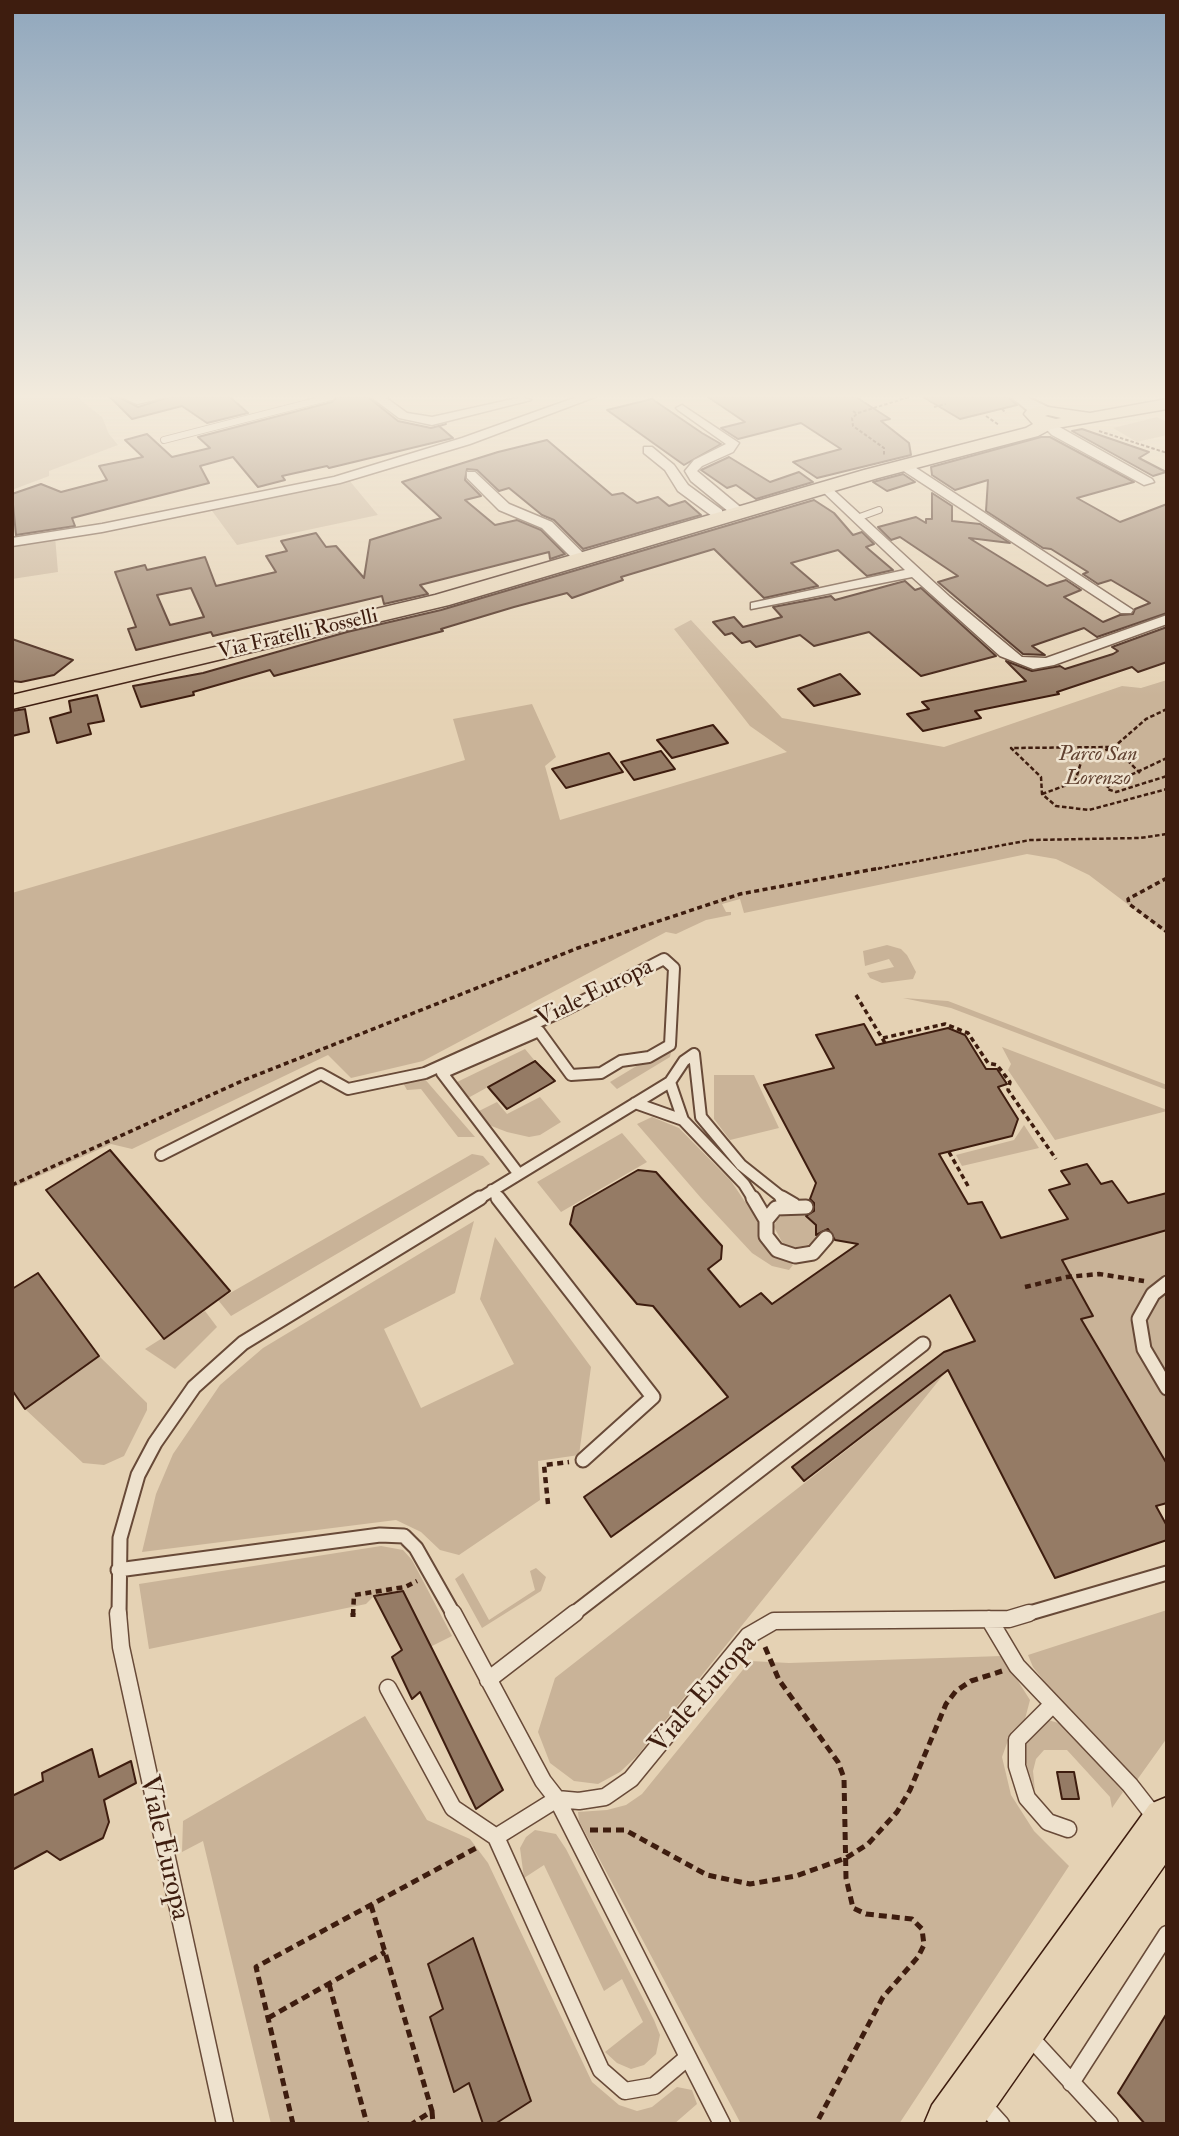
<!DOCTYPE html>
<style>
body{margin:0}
#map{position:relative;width:1179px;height:2136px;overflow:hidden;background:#e5d2b4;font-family:"IM FELL Double Pica",serif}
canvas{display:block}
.frame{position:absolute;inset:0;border:14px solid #3e1d0f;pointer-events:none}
</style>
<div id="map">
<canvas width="1179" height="2136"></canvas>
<div class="frame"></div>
</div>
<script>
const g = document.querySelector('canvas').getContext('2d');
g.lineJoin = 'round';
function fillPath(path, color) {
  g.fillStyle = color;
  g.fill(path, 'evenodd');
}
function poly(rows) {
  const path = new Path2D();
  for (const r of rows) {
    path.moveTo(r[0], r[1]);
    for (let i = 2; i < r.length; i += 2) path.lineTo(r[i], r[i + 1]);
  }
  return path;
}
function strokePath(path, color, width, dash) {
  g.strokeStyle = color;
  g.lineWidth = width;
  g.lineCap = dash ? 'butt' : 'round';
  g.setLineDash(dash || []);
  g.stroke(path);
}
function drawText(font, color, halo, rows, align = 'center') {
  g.font = font + ' "IM FELL Double Pica",serif';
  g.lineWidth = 5;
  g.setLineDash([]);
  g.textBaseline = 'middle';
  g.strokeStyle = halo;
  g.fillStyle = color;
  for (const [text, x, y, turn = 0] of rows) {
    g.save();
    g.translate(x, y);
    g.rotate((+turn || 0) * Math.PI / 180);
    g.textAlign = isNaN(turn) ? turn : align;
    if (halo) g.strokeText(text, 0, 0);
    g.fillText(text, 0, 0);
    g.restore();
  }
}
fillPath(poly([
 [12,397,77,397,102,417,109,434,118,445,49,471,49,476,12,490],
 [1157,417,1167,422,1167,435,1137,442,1113,428],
 [349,480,378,515,237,545,210,508],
 [55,536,58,572,12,579,12,543],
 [691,620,782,718,944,747,1122,686,1141,688,1167,680,1167,934,1089,875,1056,859,1027,854,744,913,740,899,722,904,726,912,731,912,731,915,706,920,676,934,666,932,423,1061,351,1078,328,1055,132,1149,111,1144,12,1188,12,893,465,760,453,719,532,704,556,757,545,766,560,820,787,752,750,726,674,629],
 [887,945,901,949,907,955,916,972,913,979,882,983,870,978,867,973,894,967,889,959,865,966,863,951],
 [903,998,948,1001,1167,1085,1167,1090,951,1008],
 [673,1044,670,1057,617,1089,610,1082],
 [1002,1047,1167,1110,1167,1111,1055,1140,1008,1070,1011,1064],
 [525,1049,535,1061,468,1098,455,1083],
 [714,1075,754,1075,779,1128,730,1140,714,1119],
 [423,1077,475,1137,458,1137,421,1089,407,1090,403,1083],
 [540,1097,561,1122,540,1135,529,1137,507,1132,489,1125,479,1111,497,1102,507,1114],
 [652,1117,679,1128,731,1181,758,1221,759,1236,764,1246,793,1265,789,1270,772,1266,752,1253,701,1198,637,1124],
 [1024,1125,1039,1148,962,1166,956,1155,1014,1140],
 [622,1133,647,1162,561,1212,537,1182],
 [472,1154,483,1156,490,1164,231,1316,218,1300],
 [784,1214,804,1214,816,1225,817,1237,812,1244,792,1248,783,1244,774,1227,777,1219],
 [474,1221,455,1293,384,1329,421,1408,514,1364,480,1299,495,1237,591,1367,579,1455,538,1461,540,1500,459,1555,440,1550,421,1532,396,1520,142,1552,156,1494,173,1454,220,1385,263,1348],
 [1167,1230,1167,1464,1081,1319,1092,1316,1062,1260],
 [205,1311,217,1327,175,1369,145,1349],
 [99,1356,147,1403,147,1410,124,1456,104,1465,83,1463,25,1409],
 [944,1374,637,1756,620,1772,598,1784,574,1781,550,1763,538,1732,555,1678],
 [381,1546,403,1550,412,1560,452,1636,430,1647,374,1596,366,1604,149,1649,139,1584],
 [536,1568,546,1577,541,1591,482,1628,455,1579,463,1573,489,1620,535,1590,530,1571],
 [1167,1610,1167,1738,1137,1780,1048,1686,1033,1667,1028,1655],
 [1002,1656,1030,1700,1025,1719,1011,1732,1002,1757,1011,1795,1034,1831,1069,1866,899,2124,741,2124,579,1821,578,1812,607,1810,626,1805,642,1794,750,1661,789,1663],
 [365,1716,427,1820,470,1839,488,1863,592,2082,619,2105,637,2111,652,2107,677,2087,692,2090,697,2104,674,2124,271,2124,203,1841,182,1852,183,1821],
 [1048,1720,1062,1724,1123,1792,1112,1808,1110,1797,1067,1750,1044,1750,1036,1759,1033,1771,1035,1791,1024,1756,1027,1738,1038,1725],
 [535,1830,556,1834,566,1849,654,2020,660,2035,656,2054,644,2065,631,2069,617,2063,605,2052,643,2022,622,1979,604,1991,544,1865,524,1878,520,1848,526,1837]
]), '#c9b398');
const building = poly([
 [110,397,119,397,138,407,169,397,230,397,248,413,207,423,182,406,132,419,110,397],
 [337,397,368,397,398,421,431,428,446,424,439,426,453,438,329,468,327,466,282,476,285,480,258,487,233,457,200,466,209,483,72,518,75,526,16,535,12,494,41,484,61,492,107,480,99,466,143,457,125,440,147,434,172,457,210,448,198,437,332,402,337,397],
 [708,397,856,397,890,419,881,421,909,443,911,455,817,478,793,462,841,449,801,423,738,439,721,428,745,422,708,397],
 [923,397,1008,397,1017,405,960,419,923,397],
 [652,399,702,433,721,444,684,465,607,410,652,399],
 [1082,429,1149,452,1139,458,1166,472,1153,476,1072,431,1082,429],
 [1041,437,1050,437,1134,482,1077,498,1120,522,1167,504,1167,613,1097,637,1084,628,1032,646,1045,655,1023,654,938,582,958,576,900,537,891,540,878,527,916,517,926,523,926,519,932,519,932,493,952,506,952,521,980,524,1010,543,969,538,1047,586,1066,580,1081,590,1064,597,1103,622,1120,615,1133,614,1135,609,1150,603,1111,580,1098,584,1083,574,1088,572,1051,549,1043,548,986,511,988,480,955,490,932,475,931,467,1041,437],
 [547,440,612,495,623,493,637,503,658,497,669,506,685,501,701,515,583,549,554,520,542,515,509,488,499,491,477,470,467,469,465,480,481,496,465,500,495,525,517,520,541,530,565,554,550,559,549,552,420,585,428,594,384,604,382,596,213,636,211,632,136,650,128,629,136,627,115,572,145,565,147,570,205,557,216,586,276,572,266,556,287,551,281,541,316,533,326,547,336,546,364,578,370,540,441,518,402,482,498,452,547,440],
 [191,588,204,617,170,625,157,595,191,588],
 [729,457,770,482,799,472,813,482,756,499,736,485,727,488,701,470,729,457],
 [903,474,915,482,887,491,873,482,903,474],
 [814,500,834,513,853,535,862,532,874,544,866,547,893,570,867,576,838,550,791,563,818,586,764,598,714,549,621,577,623,580,572,598,567,593,514,607,441,629,443,631,274,676,270,670,193,692,194,695,141,707,133,686,203,673,347,632,441,610,814,500],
 [905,581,915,590,921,588,996,656,921,676,869,632,814,646,800,635,756,647,750,641,742,643,732,633,725,635,713,622,734,617,743,627,782,617,773,607,831,596,835,600,905,581],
 [1167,627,1167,662,1138,672,1132,667,1057,692,1059,694,975,711,981,718,923,731,907,714,929,709,922,702,1026,681,1006,661,1032,671,1060,666,1065,669,1113,654,1118,651,1112,647,1167,627],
 [12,639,73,660,54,675,21,682,12,681,12,639],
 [840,674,860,694,814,706,798,689,840,674],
 [97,695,104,721,88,724,91,734,57,743,50,718,71,712,69,701,97,695],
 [25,709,29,732,12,736,12,711,25,709],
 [713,725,728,743,672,758,657,740,713,725],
 [661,751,675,769,634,780,621,762,661,751],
 [609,753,623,772,566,788,552,769,609,753],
 [864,1024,876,1045,948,1028,965,1035,986,1069,997,1069,1007,1084,998,1087,1018,1119,1012,1136,939,1154,968,1204,982,1202,1001,1238,1068,1219,1049,1190,1070,1184,1061,1171,1087,1164,1101,1184,1112,1181,1128,1203,1167,1193,1167,1230,1062,1260,1093,1316,1081,1319,1167,1464,1167,1503,1156,1506,1167,1526,1167,1540,1055,1578,948,1370,804,1481,792,1467,944,1352,975,1341,950,1295,611,1537,584,1497,728,1397,653,1306,637,1304,570,1224,574,1207,638,1170,656,1172,722,1246,721,1259,708,1269,740,1307,761,1293,772,1304,858,1244,835,1240,828,1229,816,1235,816,1225,806,1216,814,1211,814,1203,810,1199,816,1183,764,1085,834,1068,816,1035,864,1024],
 [535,1061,555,1081,507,1109,488,1087,535,1061],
 [110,1150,230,1291,164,1339,46,1190,110,1150],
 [38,1273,99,1356,25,1409,12,1390,12,1289,38,1273],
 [403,1591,503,1790,476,1809,420,1692,412,1699,392,1657,402,1650,374,1596,403,1591],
 [92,1749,99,1777,131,1761,136,1783,104,1800,109,1822,103,1838,60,1860,47,1851,12,1870,12,1796,43,1781,42,1773,92,1749],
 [1057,1772,1074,1772,1079,1799,1062,1799,1057,1772],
 [473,1938,531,2101,495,2124,483,2124,469,2083,454,2092,430,2017,443,2009,428,1964,473,1938],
 [1167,2013,1167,2124,1145,2124,1118,2093,1167,2013]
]);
fillPath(building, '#957b65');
strokePath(building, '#3e1d0f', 2);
const serviceFar3 = poly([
 [164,440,331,397],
 [857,518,879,510]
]);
const serviceFar2 = poly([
 [670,1082,683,1120],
 [635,1103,683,1120,744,1184,754,1200],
 [161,1155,321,1074,348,1089,425,1073,567,1009,664,959,674,968,670,1045,649,1057,621,1061,601,1073,571,1075,539,1031,442,1073,518,1173],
 [492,1190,500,1200],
 [477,1200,670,1082,684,1061,694,1054,701,1117,741,1165,785,1200]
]);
const serviceFar1 = poly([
 [498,1198,653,1397,583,1460],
 [753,1198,766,1220],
 [782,1198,794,1205],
 [806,1207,776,1208,766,1220,766,1236,777,1250,795,1256,813,1253,826,1238],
 [1167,1283,1153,1294,1139,1319,1144,1349,1167,1388],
 [118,1570,380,1535,404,1536,416,1548,454,1615],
 [119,1615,120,1538,138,1475,155,1443,194,1387,243,1343,480,1198],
 [572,1615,923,1344],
 [1023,1615,1167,1573]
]);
const service = poly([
 [118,1613,121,1647,225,2124],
 [453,1613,543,1781,557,1799,579,1801,605,1797,631,1779,748,1636,774,1621,1009,1619,1029,1613],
 [989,1619,1017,1666,1130,1785,1155,1817],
 [488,1680,575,1613],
 [388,1688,453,1808,496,1837,601,2070,625,2091,654,2086,687,2058],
 [1052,1705,1017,1740,1017,1766,1027,1798,1048,1822,1068,1829],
 [496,1837,557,1799,722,2124],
 [1029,2036,1110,2124],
 [1071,2083,1167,1934],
 [982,2103,1001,2124]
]);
const minor = poly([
 [121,397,167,397,137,404,121,397],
 [371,397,385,397,407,413,432,417,522,397,531,400,432,425,399,418,371,397],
 [577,397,595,397,470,444,340,483,102,532,12,546,12,538,102,524,334,477,462,438,577,397],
 [682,405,739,443,733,452,702,466,697,471,744,510,744,516,734,516,691,481,685,471,694,460,726,444,678,410,676,408,682,405],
 [1047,420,1152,479,1154,482,1144,485,1052,435,1041,424,1047,420],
 [644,447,652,447,674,465,688,485,722,510,722,516,712,516,678,491,665,470,644,453,644,447],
 [903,461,907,462,1133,610,1131,613,1121,613,899,468,899,462,903,461],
 [467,472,475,472,509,504,552,522,586,556,586,562,576,562,542,528,499,510,467,478,467,472],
 [827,484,950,597,1022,657,1046,658,1167,615,1167,624,1054,665,1033,669,1000,656,912,577,751,609,751,603,905,570,822,491,822,485,827,484]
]);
const tertiary = poly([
 [1011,397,1027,397,1054,410,1047,414,1027,410,1011,397]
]);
const primary = poly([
 [1167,399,1167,409,1051,429,1038,436,878,478,449,605,12,709,12,695,435,595,864,470,1026,428,1033,424,1024,414,1027,410,1041,406,1090,413,1167,399],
 [1045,416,1048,415,1061,418,1056,419,1045,416],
 [1167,1797,1167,1862,984,2124,924,2124,932,2105,1150,1804,1167,1797]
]);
strokePath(serviceFar3, '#684a38', 8);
strokePath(serviceFar2, '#684a38', 14);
strokePath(serviceFar1, '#684a38', 17);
strokePath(service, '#684a38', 19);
strokePath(minor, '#684a38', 3);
strokePath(tertiary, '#684a38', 4);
strokePath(primary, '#3e1d0f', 3);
strokePath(poly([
 [934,407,946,404],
 [1002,409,1006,413],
 [853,411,857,414,852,418,853,426,884,448,884,456],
 [858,413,909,397],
 [986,416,999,425],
 [1099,431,1167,453]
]), '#3e1d0f', 2, [3.5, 2]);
strokePath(poly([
 [1167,709,1146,719,1114,747,1011,748,1041,777,1042,794,1056,806,1089,810,1167,789],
 [1167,758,1109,785,1107,789,1116,792,1167,776],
 [1042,794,1075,782,1082,759,1114,747,1140,773],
 [871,870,1030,840,1140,838,1167,834]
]), '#3e1d0f', 2.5, [4.5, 2.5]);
strokePath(poly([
 [1167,878,1128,899,1129,904,1167,932],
 [856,995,885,1043],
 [883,1038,945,1024,968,1033,988,1063,997,1065,1010,1082,1008,1090,1056,1159],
 [949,1152,968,1186],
 [12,1185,244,1080,578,948,740,894,880,868]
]), '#3e1d0f', 3.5, [5, 3.5]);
strokePath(poly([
 [1025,1287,1067,1277,1099,1274,1144,1281],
 [548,1504,544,1465,569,1462],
 [353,1615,354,1595,405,1587,417,1581]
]), '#3e1d0f', 4.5, [6, 4.5]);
strokePath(poly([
 [353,1617,353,1613],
 [765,1647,779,1680,838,1762,844,1778,846,1878,853,1908,866,1914,912,1919,922,1929,924,1945,918,1957,883,1997,816,2124],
 [590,1830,625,1830,707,1875,750,1884,796,1876,846,1858,868,1844,897,1812,910,1790,946,1704,956,1691,971,1681,1002,1671],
 [371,1905,432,2111,412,2124],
 [329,1984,367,2124],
 [268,2018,385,1952],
 [432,2111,433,2124],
 [293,2124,256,1967,478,1847]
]), '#3e1d0f', 5, [8, 5]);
strokePath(serviceFar3, '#eee2ce', 6);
strokePath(serviceFar2, '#eee2ce', 10);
strokePath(serviceFar1, '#eee2ce', 13);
strokePath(service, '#eee2ce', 16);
fillPath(minor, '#eee2ce');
fillPath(tertiary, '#eee2ce');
fillPath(primary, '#e5d2b4');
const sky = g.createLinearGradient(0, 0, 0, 696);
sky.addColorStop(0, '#90a7bd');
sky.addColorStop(0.57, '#f3ebdd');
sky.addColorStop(1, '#f3ebdd00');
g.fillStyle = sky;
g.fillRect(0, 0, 1179, 696);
drawText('21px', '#3e1d0f', '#eee2ce', [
 ["Via Fratelli Rosselli",298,635,-13]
]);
drawText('italic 21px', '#614231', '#eee2ce', [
 ["Parco San",1098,755],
 ["Lorenzo",1098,779]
]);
drawText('24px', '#3e1d0f', '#eee2ce', [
 ["Viale Europa",595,994,-26]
]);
drawText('28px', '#3e1d0f', '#eee2ce', [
 ["Viale Europa",704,1695,-49],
 ["Viale Europa",163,1848,77]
]);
</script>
